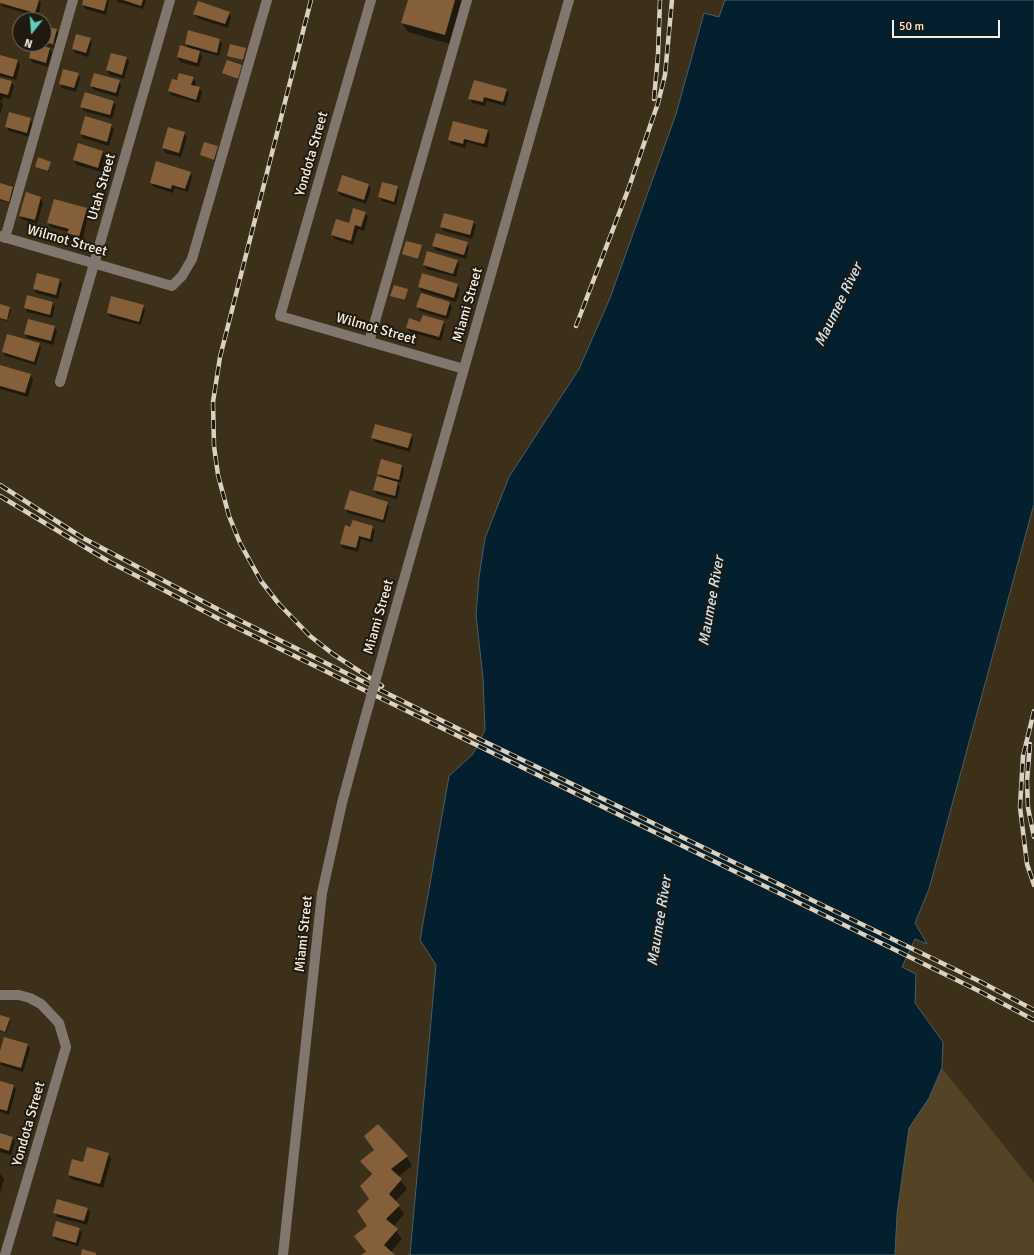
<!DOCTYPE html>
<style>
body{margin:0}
#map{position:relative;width:1034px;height:1255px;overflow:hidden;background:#3d301a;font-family:Signika,sans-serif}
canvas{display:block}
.north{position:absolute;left:12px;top:12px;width:40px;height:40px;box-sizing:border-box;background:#1f190f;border:1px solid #756f63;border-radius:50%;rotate:197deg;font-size:11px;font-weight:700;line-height:16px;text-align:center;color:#f7efe1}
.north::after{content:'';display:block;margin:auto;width:14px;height:18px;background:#5dceb9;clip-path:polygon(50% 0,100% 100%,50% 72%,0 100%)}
.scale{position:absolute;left:892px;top:20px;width:108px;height:18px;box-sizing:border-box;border:2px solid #f7efe1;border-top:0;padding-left:5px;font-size:12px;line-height:14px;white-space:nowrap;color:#f7efe1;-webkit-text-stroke:3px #1f190f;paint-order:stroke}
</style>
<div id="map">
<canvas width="1034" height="1255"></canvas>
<div class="north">N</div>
<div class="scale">50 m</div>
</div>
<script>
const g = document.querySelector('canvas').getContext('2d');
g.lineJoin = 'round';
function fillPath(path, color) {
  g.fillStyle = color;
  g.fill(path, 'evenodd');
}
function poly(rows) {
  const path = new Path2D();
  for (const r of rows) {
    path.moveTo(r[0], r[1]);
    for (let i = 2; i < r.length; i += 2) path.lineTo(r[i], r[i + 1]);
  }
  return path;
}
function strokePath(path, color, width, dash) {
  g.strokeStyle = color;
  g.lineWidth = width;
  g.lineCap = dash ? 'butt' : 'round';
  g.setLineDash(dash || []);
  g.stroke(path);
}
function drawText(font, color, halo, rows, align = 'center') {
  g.font = font + ' Signika,sans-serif';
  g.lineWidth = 4;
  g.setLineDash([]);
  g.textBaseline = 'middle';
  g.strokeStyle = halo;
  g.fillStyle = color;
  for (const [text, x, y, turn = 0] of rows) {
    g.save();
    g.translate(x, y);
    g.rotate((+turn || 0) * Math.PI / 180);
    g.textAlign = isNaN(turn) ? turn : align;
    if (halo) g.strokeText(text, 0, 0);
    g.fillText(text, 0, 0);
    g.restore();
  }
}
fillPath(poly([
 [942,1068,1034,1183,1034,1255,895,1255,897,1214,909,1128,929,1098]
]), '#544324');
const water = poly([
 [725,0,1034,0,1034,504,929,889,915,923,927,944,915,939,902,967,916,974,915,1003,943,1042,942,1068,929,1098,909,1128,897,1214,895,1255,410,1255,436,965,420,940,449,776,473,754,485,730,483,678,476,615,479,577,485,538,509,477,579,369,610,298,676,114,704,13,719,17,725,0]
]);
fillPath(water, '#041f2d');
strokePath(water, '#4d5d63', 1);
fillPath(poly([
 [0,0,39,0,41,4,38,17,1,6],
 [84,0,109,0,106,15,85,9,83,5],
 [117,0,146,0,143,9,118,2],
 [409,0,463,0,450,44,408,32,402,23],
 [229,12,231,17,228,28,197,18,195,14],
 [44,27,56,30,59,34,56,44,44,41],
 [90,39,92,43,88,57,75,53,73,48],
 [220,40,222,44,219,56,199,51,202,56,199,67,180,62,178,57,181,47,189,49,186,44],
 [44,43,55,46,55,48,40,44],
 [50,49,52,53,48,67,32,62,30,58],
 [245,49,244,61,228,56],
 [0,56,18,61,20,65,16,80,0,76],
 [127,58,129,62,124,79,110,75,107,70],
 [241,66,238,80,224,73],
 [78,74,80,78,76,92,62,88,60,84],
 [193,78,196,82,194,87,199,88,202,92,199,103,171,95,169,91,177,82],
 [0,79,11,82,14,86,10,99,3,97,2,101,0,100],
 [119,81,121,85,118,97,94,90,91,85],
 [506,90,509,94,505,106,487,101,485,106,472,103,470,98],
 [0,101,3,105,0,114],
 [113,102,116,106,112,119,84,111,82,106],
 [30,119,33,124,29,137,9,131,6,127],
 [111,125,114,129,109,146,83,138,81,134],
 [168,129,184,133,187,137,181,157,165,153,163,148],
 [488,131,490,135,487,148,467,142,465,148,451,144,449,140],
 [217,147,215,161,201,155],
 [103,152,105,156,101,172,77,165,74,160],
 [50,162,49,172,36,167],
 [190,172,192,177,188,192,174,188,173,193,154,187,151,183],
 [0,184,14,189,10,203,0,200],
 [369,185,371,189,366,204,340,195,338,191],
 [397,187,399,191,396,205,382,201,379,197],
 [40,198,43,202,37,224,23,220,20,216],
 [87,209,89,213,82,241,71,238,69,232,51,227,48,223],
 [365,213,368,217,364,231,358,229,353,245,335,239,332,235],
 [473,222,476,226,472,239,444,231,441,227],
 [467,243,469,247,466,259,436,250,433,246],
 [421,246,419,260,403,254],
 [457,261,459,265,456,277,426,269,424,264],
 [59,280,62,284,58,299,36,293,34,289],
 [457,285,460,289,456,302,421,291,419,287],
 [407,290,406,301,392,296],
 [53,303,55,307,52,318,27,312,25,308],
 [449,303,452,307,448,319,420,311,418,307],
 [0,305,11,310,7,321,0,319],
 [143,306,145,310,141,325,110,317,108,313],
 [443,322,445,326,441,341,410,332,407,327,421,323],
 [54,327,57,331,53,345,28,338,25,334],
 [39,344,41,348,36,365,5,356,3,352],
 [0,366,30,375,33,380,28,397,0,389],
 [411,435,413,439,410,452,375,442,372,438],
 [382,461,402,466,404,470,401,483,397,482,400,487,397,499,377,494,374,490,381,478,378,473],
 [387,503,389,507,385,523,348,513,345,508],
 [373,527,375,531,372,543,361,539,358,552,343,548,341,543,351,528],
 [0,1016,10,1021,6,1033,0,1031],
 [28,1045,30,1049,23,1072,1,1065,0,1055],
 [0,1082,14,1086,16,1090,9,1115,0,1112],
 [0,1134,12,1137,15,1142,11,1155,0,1152],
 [108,1154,111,1159,103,1188,71,1179,69,1175,84,1164],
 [407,1157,412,1166,398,1177,407,1189,395,1202,404,1214,393,1227,402,1239,391,1252,394,1255,363,1255,366,1253,355,1236,368,1227,370,1200,361,1186,372,1176,362,1161],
 [0,1174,4,1179,0,1193],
 [88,1209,90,1213,87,1225,57,1217,55,1212],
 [79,1229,82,1233,78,1246,56,1240,53,1236]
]), '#0007');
fillPath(poly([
 [0,0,39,0,35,13,0,3],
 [83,0,107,0,104,11,82,5],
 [123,0,143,0,141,6],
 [408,0,455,0,445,35,401,23],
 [198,1,230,12,225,24,193,14],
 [44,26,57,29,53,44,44,42],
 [188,30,220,39,217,53,185,44],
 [76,34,91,38,86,53,72,49],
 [32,44,50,48,46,63,29,58],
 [230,44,246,48,243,60,227,56],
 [180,45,200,51,197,63,177,57],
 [111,53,127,57,122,75,106,70],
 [0,55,18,60,13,77,0,73],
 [227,60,242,65,238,79,222,73],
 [63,69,79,73,74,88,59,84],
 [94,73,120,80,116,93,90,86],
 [179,73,194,77,191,85,200,87,196,100,168,91,172,79,177,80],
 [0,78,12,81,8,95,0,93],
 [474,80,507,89,503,102,484,97,483,102,468,99],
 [85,92,114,101,110,115,80,107],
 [9,112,31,118,27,133,5,127],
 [85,116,112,124,107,142,80,134],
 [453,121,488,130,484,144,464,139,463,144,448,140],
 [168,127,185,132,179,153,162,148],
 [204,142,218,146,214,160,200,155],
 [78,143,103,151,98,168,73,160],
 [38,157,51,162,48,171,35,167],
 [156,161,191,172,185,189,172,185,171,189,150,183],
 [342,175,369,184,364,200,337,191],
 [382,182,398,186,394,202,378,197],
 [0,183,13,187,9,202,0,199],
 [26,192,41,197,35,220,19,216],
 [54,199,87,208,79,237,67,233,69,229,47,223],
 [353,208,366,212,361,227,355,225,351,241,331,235,336,219,349,223],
 [444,213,474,221,470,235,440,227],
 [436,233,468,242,464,255,432,246],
 [406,241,422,245,418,259,402,254],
 [427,251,458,260,453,274,423,265],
 [37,273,60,279,56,295,33,289],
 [422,273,458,284,454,298,418,287],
 [394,285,408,289,405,300,390,296],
 [421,293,450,302,446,316,416,307],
 [27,295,53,302,50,315,24,308],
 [111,296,144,305,139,322,107,313],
 [0,304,10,307,7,320,0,318],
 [423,315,444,321,439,337,406,328,409,318,420,322],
 [28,319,55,326,51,341,24,334],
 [7,334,40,343,34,362,2,352],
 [0,365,31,374,25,393,0,386],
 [375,424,412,434,408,448,371,438],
 [381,459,402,465,399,480,377,474],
 [377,476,398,482,395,496,373,490],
 [350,490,388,502,383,520,344,509],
 [353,520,373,526,370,539,359,536,356,548,340,544,345,525,350,527],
 [0,1015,10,1018,5,1032,0,1030],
 [4,1037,28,1044,21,1068,0,1062,0,1051],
 [0,1081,14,1085,7,1111,0,1109],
 [378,1124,408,1156,391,1169,402,1179,389,1194,400,1205,386,1219,398,1229,384,1245,395,1255,361,1255,366,1252,354,1236,367,1226,357,1211,369,1199,360,1186,372,1174,360,1161,374,1150,364,1136],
 [0,1133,13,1137,9,1151,0,1148],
 [87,1147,109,1153,100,1184,68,1175,72,1159,83,1162],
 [57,1199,88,1208,84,1221,53,1213],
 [56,1221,80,1228,76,1243,52,1236],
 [82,1249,96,1253,96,1255,81,1255]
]), '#855f39');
strokePath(poly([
 [371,0,280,316,464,369],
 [0,236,172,286,182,276,192,259,267,0],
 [5,238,73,0],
 [369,342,467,0],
 [60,382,170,0],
 [387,639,569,0],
 [0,995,19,995,30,998,41,1004,59,1023,66,1047,5,1255],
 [283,1255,322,893,342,803,357,747]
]), '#82776f', 10);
const rail = poly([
 [311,0,220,357,213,402,214,446,218,475,229,516,240,543,261,581,279,604,310,636,333,654,382,686],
 [654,99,658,55,660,0],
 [576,326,628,190,658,103,665,75,672,0],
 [0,485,83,538,225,613,471,735,981,982,1034,1010],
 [0,496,108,561,221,620,977,990,1034,1020],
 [1034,711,1023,756,1020,807,1027,864,1034,885],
 [1030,744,1027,781,1028,808,1034,837]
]);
strokePath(rail, '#dad1c1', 4.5);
strokePath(rail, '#1f190f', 3, [9]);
strokePath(poly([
 [357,747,387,639]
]), '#82776f', 10);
drawText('14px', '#f7efe1', '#1f190f', [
 ["Yondota Street",312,154,-74],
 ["Utah Street",102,187,-74],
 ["Wilmot Street",67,241,16],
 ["Miami Street",468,305,-74],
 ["Wilmot Street",376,329,16],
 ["Miami Street",379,617,-74],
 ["Miami Street",304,934,-84],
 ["Yondota Street",29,1124,-74]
]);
drawText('italic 15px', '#c8e6f9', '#1f190f', [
 ["Maumee River",839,305,-64],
 ["Maumee River",712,601,-80],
 ["Maumee River",660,921,-81]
]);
</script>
